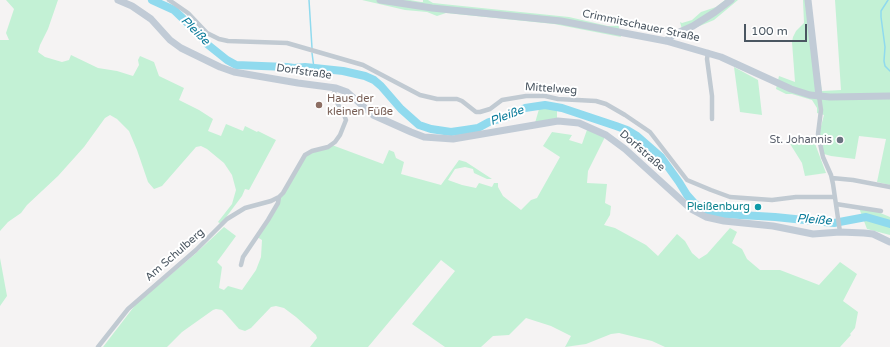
<!DOCTYPE html>
<meta charset="utf-8">
<style>
body{margin:0}
#map{position:relative;width:890px;height:347px;overflow:hidden;background:#f5f3f3;font-family:"Varela Round",sans-serif}
canvas{display:block}
.scale{position:absolute;left:744px;top:24px;width:63px;height:18px;box-sizing:border-box;border:2px solid #4a5661;border-top:0;padding-left:5px;font-size:12px;line-height:14px;white-space:nowrap;color:#4a5661;-webkit-text-stroke:3px #fff;paint-order:stroke}
</style>
<div id="map">
<canvas width="890" height="347"></canvas>
<div class="scale">100 m</div>
</div>
<script>
const g = document.querySelector('canvas').getContext('2d');
g.lineJoin = 'round';
function fillPath(path, color) {
  g.fillStyle = color;
  g.fill(path, 'evenodd');
}
function poly(rows) {
  const path = new Path2D();
  for (const r of rows) {
    path.moveTo(r[0], r[1]);
    for (let i = 2; i < r.length; i += 2) path.lineTo(r[i], r[i + 1]);
  }
  return path;
}
function strokePath(path, color, width, dash) {
  g.strokeStyle = color;
  g.lineWidth = width;
  g.lineCap = dash ? 'butt' : 'round';
  g.setLineDash(dash || []);
  g.stroke(path);
}
function drawText(font, color, halo, rows, align = 'center') {
  g.font = font + ' "Varela Round",sans-serif';
  g.lineWidth = 4;
  g.setLineDash([]);
  g.textBaseline = 'middle';
  g.strokeStyle = halo;
  g.fillStyle = color;
  for (const [text, x, y, turn = 0] of rows) {
    g.save();
    g.translate(x, y);
    g.rotate((+turn || 0) * Math.PI / 180);
    g.textAlign = isNaN(turn) ? turn : align;
    if (halo) g.strokeText(text, 0, 0);
    g.fillText(text, 0, 0);
    g.restore();
  }
}
fillPath(poly([
 [6,0,58,0,48,29,40,45,38,52,45,57,62,62,69,60,71,55,98,68,117,71,133,76,139,65,138,60,140,56,154,62,159,76,184,88,179,100,199,110,213,119,208,131,221,136,226,124,243,131,245,126,257,132,258,131,276,140,249,190,245,189,242,196,221,224,218,222,232,204,236,190,232,175,224,163,207,149,201,146,196,147,162,186,154,189,148,182,137,150,129,131,117,119,110,115,105,118,84,147,58,176,27,205,21,213,8,222,0,231,0,40,9,40,6,33,14,9],
 [362,0,410,0,421,2,423,2,423,0,428,0,433,3,569,17,608,26,615,26,618,23,621,37,554,24,446,13,437,16,427,12,405,10],
 [725,0,738,0,714,20,683,33,680,22,682,23,692,20,701,12,716,7],
 [803,0,807,0,822,91,841,90,835,0,890,0,890,185,877,182,886,139,859,136,855,159,831,156,824,154,820,138,820,130,824,115,817,113,817,108,812,100,792,94,786,94,776,89,779,76,795,82,792,42,793,37,796,31,804,23],
 [734,67,758,80,762,115,740,112],
 [544,107,557,109,557,119,535,123,539,109],
 [588,127,606,135,588,171,587,183,607,184,605,203,611,206,610,215,604,225,615,228,635,239,646,245,658,256,677,234,685,241,692,253,699,259,707,254,730,228,737,232,732,243,742,249,747,259,760,270,780,270,819,285,840,262,857,274,843,301,858,312,855,328,850,334,851,335,840,347,665,347,652,341,619,333,611,334,586,344,565,347,571,336,551,326,526,318,509,335,493,336,481,347,445,347,412,324,455,271,441,260,368,347,310,347,317,338,316,335,296,317,284,308,276,306,271,307,251,328,245,331,239,329,225,313,222,310,216,309,213,310,182,332,167,347,103,347,136,304,195,254,224,227,236,236,217,262,222,267,219,288,224,290,228,286,242,290,256,270,261,257,262,240,257,237,305,156,332,145,383,164,389,150,394,152,396,158,404,162,401,174,441,185,459,160,466,162,492,179,487,179,474,173,473,169,465,167,455,169,448,180,462,185,476,188,479,183,492,187,494,183,498,183,498,187,503,196,521,210,531,200,537,198,560,157,543,146,552,132,572,135,569,140,582,144],
 [787,139,799,142,814,141,826,173,805,176,802,163],
 [859,208,878,212,890,217,890,235,867,229],
 [0,258,7,296,0,306]
]), '#c3f1d5');
strokePath(poly([
 [309,0,312,48],
 [888,0,881,11,881,17,885,47,884,61,885,66,890,71],
 [312,53,314,68]
]), '#90daee', 1.5);
strokePath(poly([
 [152,0,174,10,198,33,207,44,227,60,236,65,287,67,294,68,305,67,343,71,365,76,374,80,381,86,401,109,419,125,431,129,451,132,465,130,478,128,489,122,507,117,525,108,545,105,562,108,616,126,627,130,637,136,661,157,679,182,687,195,695,204,709,211,723,214,775,217,834,223,866,217,890,224]
]), '#90daee', 8);
strokePath(poly([
 [169,0,188,13,207,33,219,39,228,41,287,43,363,65,420,95,437,99,457,99,462,101,476,112,480,112,490,109,502,100,526,96,545,96,558,99,596,101,606,104,625,115,650,132,687,180,711,190,730,197,772,200,796,197,834,197],
 [708,52,707,59,712,96,712,119],
 [819,96,821,110,818,134,823,157,831,175,833,184,840,232],
 [832,178,853,180,890,187],
 [836,204,881,211],
 [241,265,243,257,268,220,278,203,279,197],
 [98,347,128,309,196,250,227,219,245,208,271,201,279,197,283,193,305,155,312,151,328,147,335,142,340,135,346,120,344,115,335,99,334,93,336,88]
]), '#c1cad2', 4.5);
strokePath(poly([
 [118,0,132,6,151,19,170,40,181,48,220,67,234,72,298,83,336,88,347,92,373,115,411,132,424,137,453,139,558,121,579,123,606,135,625,149,691,209,706,217,724,221,773,226,813,234,840,232,864,233,873,234,890,242],
 [380,0,432,8,561,21,666,41,721,57,791,89,810,95,830,97,890,96],
 [808,0,819,96],
 [666,41,673,35,693,26,715,12,731,0]
]), '#c1cbd6', 7);
for (const [x, y, r, color] of [
 [319,105,4,"#8d6e63"],
 [840,140,4,"#6b7280"],
 [758,207,4,"#0f9aa8"]
]) {
  const dot = new Path2D();
  dot.arc(x, y, r, 0, 2 * Math.PI);
  g.fillStyle = color;
  g.fill(dot);
  strokePath(dot, '#fff', 1.5);
}
drawText('11px', '#4a5661', '#fff', [
 ["Crimmitschauer Straße",641,26,12],
 ["Dorfstraße",304,72,8],
 ["Mittelweg",551,89,4],
 ["Dorfstraße",642,151,41],
 ["Am Schulberg",175,255,-41]
]);
drawText('11px', '#785e54', '#fff', [
 ["Haus der",327,99],
 ["kleinen Füße",327,112]
], 'left');
drawText('11px', '#5b616d', '#fff', [
 ["St. Johannis",832,140]
], 'right');
drawText('11px', '#0d838f', '#fff', [
 ["Pleißenburg",750,207]
], 'right');
drawText('italic 12px', '#0c7c9b', '#fff', [
 ["Pleiße",195,31,45],
 ["Pleiße",507,116,-21],
 ["Pleiße",814,220,4]
]);
</script>
